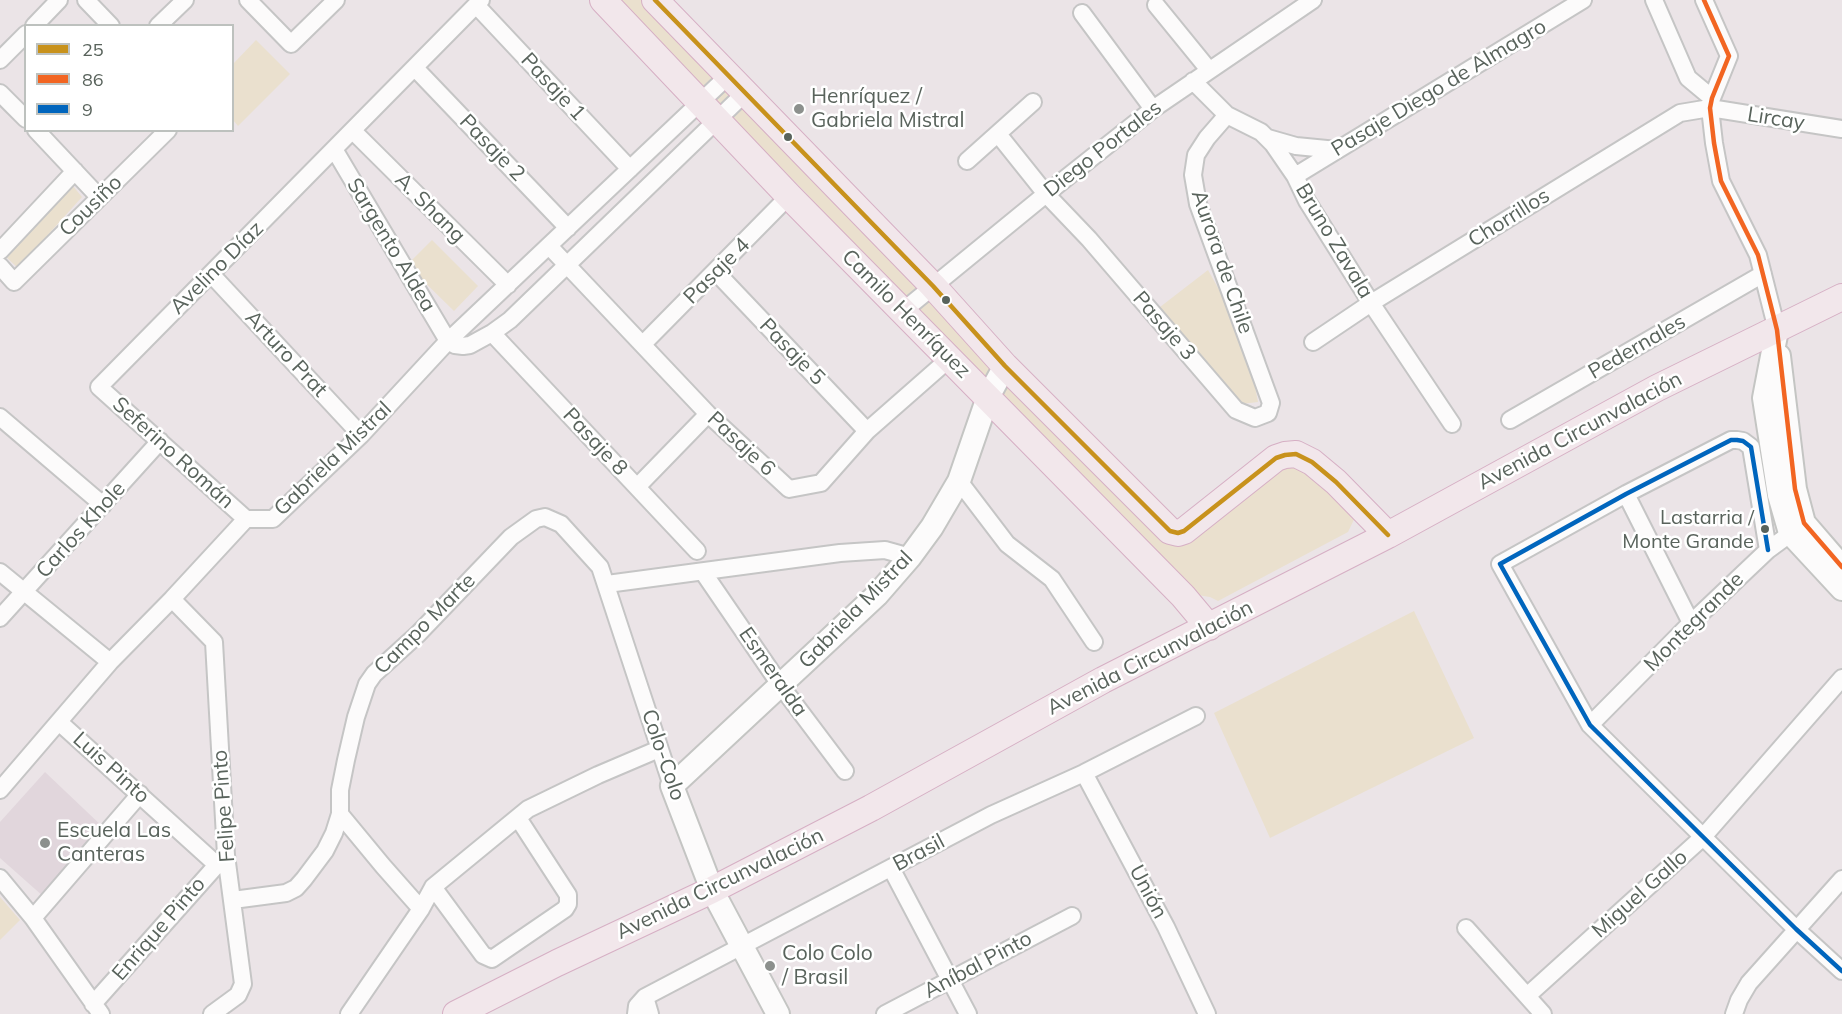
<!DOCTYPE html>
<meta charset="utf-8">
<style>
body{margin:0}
#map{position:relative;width:1842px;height:1014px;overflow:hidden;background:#ebe4e7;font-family:Mulish,sans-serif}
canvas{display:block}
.legend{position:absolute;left:24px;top:24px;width:210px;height:108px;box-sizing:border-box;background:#fff;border:2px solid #bdc1be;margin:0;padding:8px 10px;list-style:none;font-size:18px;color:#59635c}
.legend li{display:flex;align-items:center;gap:12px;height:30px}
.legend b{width:30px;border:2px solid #bdc1be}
</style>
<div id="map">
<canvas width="1842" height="1014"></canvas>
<ul class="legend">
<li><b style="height:8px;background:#c8921c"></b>25</li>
<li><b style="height:8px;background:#f26522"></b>86</li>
<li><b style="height:8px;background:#0065bd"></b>9</li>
</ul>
</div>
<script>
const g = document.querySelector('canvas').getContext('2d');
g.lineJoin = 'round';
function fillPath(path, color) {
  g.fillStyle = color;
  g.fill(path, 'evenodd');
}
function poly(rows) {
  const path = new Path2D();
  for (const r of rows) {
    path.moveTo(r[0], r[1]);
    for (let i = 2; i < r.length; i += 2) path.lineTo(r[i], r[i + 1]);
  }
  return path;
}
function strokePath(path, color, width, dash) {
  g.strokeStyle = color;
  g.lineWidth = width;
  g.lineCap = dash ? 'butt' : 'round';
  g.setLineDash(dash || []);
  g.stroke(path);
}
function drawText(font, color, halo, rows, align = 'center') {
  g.font = font + ' Mulish,sans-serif';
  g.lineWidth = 5;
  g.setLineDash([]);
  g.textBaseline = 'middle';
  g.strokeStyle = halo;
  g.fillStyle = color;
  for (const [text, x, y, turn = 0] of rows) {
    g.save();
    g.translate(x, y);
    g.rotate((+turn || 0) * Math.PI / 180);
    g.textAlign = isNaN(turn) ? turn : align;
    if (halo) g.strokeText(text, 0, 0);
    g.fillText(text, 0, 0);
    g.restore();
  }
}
fillPath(poly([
 [45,772,104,828,44,897,0,858,0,822]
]), '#e1d6dc');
fillPath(poly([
 [614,0,643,0,998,366,986,385,804,191],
 [256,40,290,74,238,126,233,120,233,64],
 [73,186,82,197,18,268,6,257],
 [432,240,478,286,454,311,407,265],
 [1208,270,1226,302,1252,371,1258,402,1233,405,1160,307],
 [1006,372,1170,535,1286,458,1358,511,1348,532,1218,601,1210,597,1185,593,995,397],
 [1414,611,1474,738,1270,838,1214,713],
 [0,897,20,920,0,940]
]), '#eae0ce');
const street = poly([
 [86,0,111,26],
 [248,0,291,44,336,0],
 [1654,0,1688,78,1712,98],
 [1704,0,1729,56,1712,98,1710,108,1714,143,1721,181,1758,255,1777,330],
 [476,5,630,169],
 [1156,5,1209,70],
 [1082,13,1153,109],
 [34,26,59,0],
 [158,26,185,0],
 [0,60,26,34],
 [415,68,568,228],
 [1193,81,1227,115,1261,132,1273,144,1295,176,1307,201,1371,303,1452,424],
 [0,93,26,119],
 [36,130,99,197],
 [353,131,508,285],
 [998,134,1046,194,1089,239,1236,410,1255,418,1268,413,1271,403,1198,204,1193,175,1196,155,1207,138,1227,115],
 [1268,138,1296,146,1337,150],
 [334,149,448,341,455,345,463,346,470,345,492,333,510,320,745,93],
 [967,161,1033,102],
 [1295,176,1583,0],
 [549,246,708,414,789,489,821,483,867,431,949,359],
 [0,251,75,171],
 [0,266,14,282,168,130],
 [716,272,867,431],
 [211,274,361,435],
 [903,311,1046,194,1153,109,1313,0],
 [492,333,697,551],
 [1313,342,1371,303,1680,113,1710,108,1842,129],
 [643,344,789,196],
 [0,417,103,505],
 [1510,420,1763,274],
 [959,481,1007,544,1052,579,1094,642],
 [637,487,708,414],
 [1626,494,1691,623],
 [246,519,99,387,481,0],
 [1768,550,1751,447,1743,441,1737,440,1731,440,1626,494,1500,564,1590,725,1796,929,1842,971],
 [0,572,110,662],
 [703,572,781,686,845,771],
 [607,584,840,553,885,550,910,557],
 [172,599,214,642,226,855,243,984,238,995,212,1014],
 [0,618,160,441],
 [59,722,216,864],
 [1590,725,1691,623,1768,550,1798,528],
 [1084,773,1166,927,1207,1014],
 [0,790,110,662,172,599,246,519,273,519,361,435,448,341,728,76],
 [340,814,383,866,421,909],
 [891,868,968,1014],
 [0,878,33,918,101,1014],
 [433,887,483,955,492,959,565,909,568,904,568,895,518,818],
 [233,900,286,893,296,888,304,879,325,851,334,833,340,814,340,790,346,760,356,717,367,684,374,674,418,634,511,537,536,519,545,517,561,524,600,567,672,786],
 [33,918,140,794],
 [1466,928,1543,1014],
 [1527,996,1703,837,1842,678],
 [645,997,650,1014],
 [93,1004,224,857],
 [349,1014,421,909,433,887,528,809,598,775,659,749],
 [636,1014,637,1006,645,997,991,815,1084,773,1196,716],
 [885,1014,1072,916],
 [1734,1014,1739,1000,1749,983,1842,879]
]);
const secondary = poly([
 [1777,330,1764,398,1779,495,1790,533,1842,589],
 [1779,356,1795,489,1804,523,1842,567],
 [778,1014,712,890,672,786,877,595,910,557,932,527,959,481,988,397,1005,366]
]);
const primary = poly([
 [603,0,789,196,1183,596,1209,627],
 [655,0,933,286,1005,366,1170,531,1178,533,1184,531,1276,458,1285,455,1296,454,1312,462,1336,482,1388,535],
 [456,1014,557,963,712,890,871,808,1103,680,1388,535,1657,388,1842,297]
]);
strokePath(street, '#c5c5c5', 20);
strokePath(secondary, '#c4c5c3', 26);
strokePath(primary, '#d6afc4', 28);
strokePath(street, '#fcfbfb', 16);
strokePath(secondary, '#fcfbfb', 22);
strokePath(primary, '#f2e7eb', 26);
strokePath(poly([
 [655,0,933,286,1005,366,1170,531,1178,533,1184,531,1276,458,1285,455,1296,454,1312,462,1336,482,1388,535]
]), '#c8921c', 4.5);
strokePath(poly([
 [1704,0,1729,56,1712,98,1710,108,1714,143,1721,181,1758,255,1771,306,1777,330,1795,489,1804,523,1842,567]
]), '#f26522', 4.5);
strokePath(poly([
 [1768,550,1751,447,1743,441,1737,440,1731,440,1626,494,1500,564,1590,725,1796,929,1842,971]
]), '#0065bd', 4.5);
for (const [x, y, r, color] of [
 [799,109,6,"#8c908d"],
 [788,137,5,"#59635c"],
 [946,300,5,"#59635c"],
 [1765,529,5,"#59635c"],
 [45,843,6,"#8c908d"],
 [770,966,6,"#8c908d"]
]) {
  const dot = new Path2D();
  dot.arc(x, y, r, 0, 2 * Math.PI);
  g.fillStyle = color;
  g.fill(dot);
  strokePath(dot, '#fff', 2);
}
drawText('20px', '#59635c', '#fff', [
 ["Lastarria /",1754,518],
 ["Monte Grande",1754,542]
], 'right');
drawText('21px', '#59635c', '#fff', [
 ["Pasaje 1",553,87,47],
 ["Pasaje Diego de Almagro",1439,88,-31],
 ["Lircay",1776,119,9],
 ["Pasaje 2",492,148,46],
 ["Diego Portales",1103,149,-38],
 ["Cousiño",91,206,-44],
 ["A. Shang",430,208,45],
 ["Chorrillos",1509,218,-32],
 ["Bruno Zavala",1334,241,59],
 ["Sargento Aldea",391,245,59],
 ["Aurora de Chile",1222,262,71],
 ["Avelino Díaz",217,268,-45],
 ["Pasaje 4",717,271,-45],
 ["Camilo Henríquez",906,314,45],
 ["Pasaje 3",1164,326,49],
 ["Pedernales",1637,347,-30],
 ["Pasaje 5",792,352,46],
 ["Arturo Prat",286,354,47],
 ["Avenida Circunvalación",1580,431,-28],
 ["Pasaje 8",595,442,47],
 ["Pasaje 6",741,444,43],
 ["Seferino Román",173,453,42],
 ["Gabriela Mistral",333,459,-44],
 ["Carlos Khole",81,530,-48],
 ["Gabriela Mistral",856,610,-46],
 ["Montegrande",1694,622,-45],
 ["Campo Marte",425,624,-45],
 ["Avenida Circunvalación",1150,658,-27],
 ["Esmeralda",773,672,55],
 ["Colo-Colo",663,755,71],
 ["Luis Pinto",111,768,42],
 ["Felipe Pinto",224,806,-94],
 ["Brasil",919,853,-28],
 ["Avenida Circunvalación",720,884,-26],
 ["Unión",1148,892,62],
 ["Miguel Gallo",1640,894,-42],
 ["Enrique Pinto",159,929,-49],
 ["Aníbal Pinto",978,965,-28]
]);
drawText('21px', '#59635c', '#fff', [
 ["Henríquez /",811,97],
 ["Gabriela Mistral",811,121],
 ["Escuela Las",57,831],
 ["Canteras",57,855],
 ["Colo Colo",782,954],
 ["/ Brasil",782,978]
], 'left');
</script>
